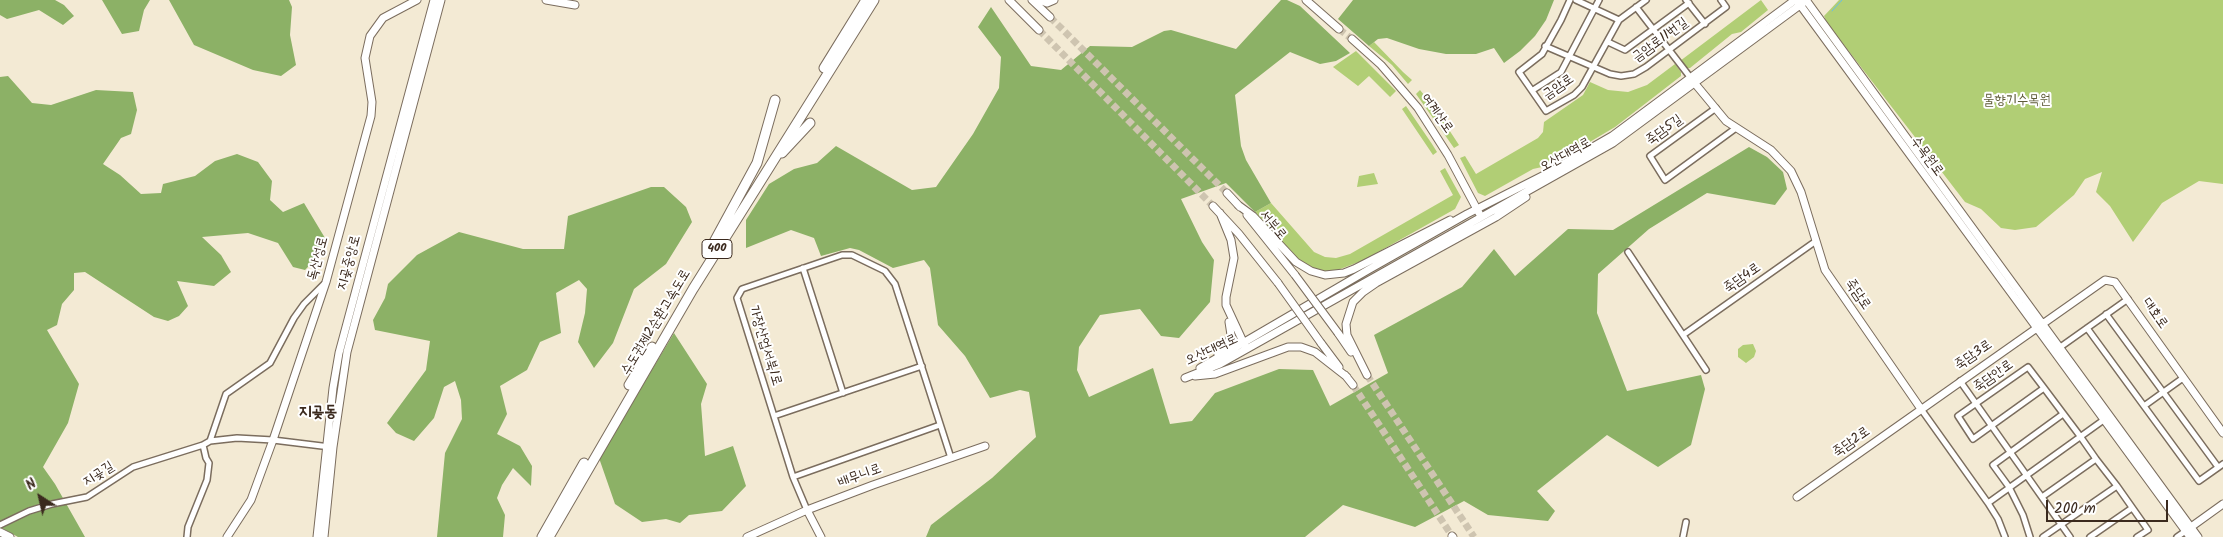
<!DOCTYPE html>
<meta charset="utf-8">
<style>
body{margin:0}
#map{position:relative;width:2223px;height:537px;overflow:hidden;background:#f3ead4;font-family:Kalam,sans-serif}
canvas{display:block}
.north{position:absolute;left:15px;top:472px;width:50px;height:50px;-webkit-text-stroke:4px #fff;paint-order:stroke;rotate:325deg;font-size:14px;font-weight:700;line-height:20px;text-align:center;color:#3b2a1e}
.north::after{content:'';display:block;margin:auto;width:18px;height:22px;background:#3b2a1e;clip-path:polygon(50% 0,100% 100%,50% 72%,0 100%)}
.scale{position:absolute;left:2046px;top:500px;width:122px;height:22px;box-sizing:border-box;border:2px solid #3b2a1e;border-top:0;padding-left:6px;font-size:15px;line-height:18px;white-space:nowrap;color:#3b2a1e;-webkit-text-stroke:4px #fff;paint-order:stroke}
</style>
<div id="map">
<canvas width="2223" height="537"></canvas>
<div class="north">N</div>
<div class="scale">200 m</div>
</div>
<script>
const g = document.querySelector('canvas').getContext('2d');
g.lineJoin = 'round';
function fillPath(path, color) {
  g.fillStyle = color;
  g.fill(path, 'evenodd');
}
function poly(rows) {
  const path = new Path2D();
  for (const r of rows) {
    path.moveTo(r[0], r[1]);
    for (let i = 2; i < r.length; i += 2) path.lineTo(r[i], r[i + 1]);
  }
  return path;
}
function strokePath(path, color, width, dash) {
  g.strokeStyle = color;
  g.lineWidth = width;
  g.lineCap = dash ? 'butt' : 'round';
  g.setLineDash(dash || []);
  g.stroke(path);
}
function drawText(font, color, halo, rows, align = 'center') {
  g.font = font + ' Kalam,"Poor Story",sans-serif';
  g.lineWidth = 4;
  g.setLineDash([]);
  g.textBaseline = 'middle';
  g.strokeStyle = halo;
  g.fillStyle = color;
  for (const [text, x, y, turn = 0] of rows) {
    g.save();
    g.translate(x, y);
    g.rotate((+turn || 0) * Math.PI / 180);
    g.textAlign = isNaN(turn) ? turn : align;
    if (halo) g.strokeText(text, 0, 0);
    g.fillText(text, 0, 0);
    g.restore();
  }
}
fillPath(poly([
 [1761,0,1768,10,1741,32,1732,34,1690,68,1686,68,1680,61],
 [1839,0,2223,0,2223,184,2199,181,2162,203,2133,242,2110,206,2096,192,2102,172,2085,179,2074,195,2036,227,2015,230,2001,228,1981,209,1965,202,1827,23,1824,16],
 [1374,42,1403,72,1412,80,1408,84,1392,65,1369,46],
 [1356,51,1396,91,1390,97,1369,76,1358,86,1333,67],
 [1675,64,1681,72,1681,76,1615,127,1551,165,1533,169,1485,196,1478,193,1460,158,1465,156,1476,174,1538,138,1543,132,1544,122,1583,95,1590,82,1608,90,1628,92,1647,85],
 [1420,90,1434,107,1459,145,1454,148,1416,94],
 [1406,106,1432,144,1437,152,1433,155,1402,109],
 [1445,168,1461,197,1455,209,1364,260,1335,271,1324,271,1307,267,1292,255,1255,212,1271,203,1314,252,1325,257,1336,258,1350,254,1453,195,1440,171],
 [1374,173,1378,184,1357,187,1359,176],
 [1753,344,1756,351,1754,357,1746,363,1738,357,1738,349,1743,345]
]), '#b1ce75');
fillPath(poly([
 [0,0,55,0,64,5,74,16,63,25,39,10,7,19,0,15],
 [102,0,150,0,144,10,139,31,122,34],
 [169,0,289,0,292,7,290,35,296,65,281,76,253,70,194,45],
 [1281,0,1287,0,1300,6,1350,53,1336,61,1320,64,1290,52,1235,95,1241,146,1246,160,1271,203,1255,212,1226,183,1181,199,1202,242,1214,260,1210,302,1179,338,1161,336,1140,309,1100,315,1079,347,1077,370,1089,397,1153,368,1170,424,1192,421,1215,393,1279,369,1313,370,1330,406,1388,373,1374,335,1462,287,1494,249,1515,276,1568,229,1613,230,1749,147,1767,157,1783,172,1787,189,1775,205,1707,193,1649,229,1598,274,1597,313,1627,391,1701,375,1705,389,1691,445,1658,467,1607,435,1537,491,1555,511,1548,521,1488,515,1464,501,1415,527,1343,505,1305,537,926,537,931,525,992,478,1036,437,1029,392,1020,390,990,398,965,356,938,325,930,268,924,260,893,268,859,250,850,248,821,256,814,238,791,230,746,248,746,220,769,184,794,169,817,163,836,146,912,190,936,187,973,134,999,88,1001,57,978,27,991,7,1031,66,1061,70,1090,46,1132,47,1164,31,1171,30,1236,49],
 [1353,0,1554,0,1546,20,1535,36,1520,51,1504,63,1494,48,1476,54,1446,54,1419,49,1387,38,1378,39,1369,46,1338,19],
 [8,76,32,103,51,105,96,90,133,92,137,110,131,134,121,138,103,164,120,175,141,194,161,193,163,184,195,176,215,161,237,154,258,162,272,181,270,200,283,212,304,203,325,238,327,247,305,270,293,267,278,243,248,233,202,237,221,255,231,272,214,286,177,281,188,306,179,316,168,321,154,317,85,272,74,273,74,290,62,304,57,325,47,330,79,384,68,423,43,467,55,484,85,537,18,537,0,527,0,77],
 [651,187,664,187,686,207,692,222,666,264,634,289,613,343,594,368,578,342,585,313,587,289,579,280,556,293,561,333,540,342,527,370,500,386,507,414,497,434,520,446,532,466,531,486,513,468,502,485,497,498,505,515,503,537,437,537,445,453,462,419,461,400,455,381,444,387,434,418,414,441,396,433,387,423,426,370,430,341,375,330,373,320,385,298,388,284,417,255,459,232,523,249,564,249,568,216],
 [674,333,707,384,701,404,705,456,733,446,746,486,722,511,689,515,680,523,666,519,642,522,615,504,599,458]
]), '#8cb166');
strokePath(poly([
 [1832,11,1842,0]
]), '#69bee6', 1);
strokePath(poly([
 [1050,17,1227,193],
 [1339,29,1352,39],
 [1039,30,1213,206],
 [1367,375,1474,537],
 [1353,385,1452,536]
]), '#cec4b0', 7, [7, 3.5]);
const street = poly([
 [1570,0,1561,20,1542,54,1519,72,1546,111,1574,95,1582,87,1619,20,1646,0],
 [1576,0,1619,20],
 [1686,0,1705,24],
 [1636,7,1690,77],
 [1608,42,1625,50,1689,3],
 [1545,46,1610,74,1621,76,1634,74,1646,67,1726,7,1721,0],
 [1533,90,1561,72,1599,0],
 [1716,108,1650,156,1665,180,1736,128],
 [1628,252,1706,370],
 [803,268,843,393],
 [2106,314,2218,467],
 [2087,328,2144,406],
 [1683,335,1816,241],
 [2059,348,2128,299],
 [2183,378,2144,406,2199,481,2223,464],
 [1960,381,2070,537],
 [2044,388,1973,439,1958,416,2028,367,2044,388,2080,436,2096,459,2117,486,2148,530,2137,537],
 [1921,409,1988,503,1998,519,2005,537],
 [774,416,922,366],
 [210,441,226,394,270,363,294,318,304,304,324,284],
 [793,477,940,425],
 [2042,497,2096,459],
 [1988,503,2105,419],
 [807,510,793,477,737,298,742,289,842,255,852,255,885,271,895,284,951,458],
 [0,525,29,511,52,504,87,497,133,467,203,445,210,441,237,438,273,440,330,447],
 [187,537,188,527,207,480,209,463,206,458,203,445],
 [1683,537,1686,522],
 [2030,537,2023,515,2009,487,1993,465,2063,414],
 [2043,537,2117,486],
 [2090,537,2132,508],
 [2177,537,2187,530]
]);
const secondary = poly([
 [546,0,575,5],
 [1009,0,1039,30],
 [1032,0,1050,17],
 [1040,0,1047,3,1054,0],
 [1306,0,1339,29],
 [1806,0,2198,537],
 [1798,2,2190,537],
 [1352,39,1381,65,1418,108,1448,155,1479,213],
 [1692,80,1726,121,1771,150,1791,171,1801,192,1825,270,1921,409],
 [1227,193,1240,207],
 [1238,205,1253,216,1296,262,1311,271,1325,275,1344,273,1354,269,1450,220],
 [1213,206,1239,234,1278,283],
 [1220,213,1231,240,1234,258,1226,297,1226,305,1245,346],
 [1247,215,1295,275],
 [1338,333,1351,352],
 [1321,343,1339,367],
 [1218,354,1227,345,1231,335,1229,322],
 [1200,368,1368,270,1467,214,1544,175,1612,136,1795,0],
 [1345,375,1353,385],
 [1367,375,1347,335,1346,324,1353,302,1363,292,1376,283,1496,217,1526,197],
 [1195,376,1215,374,1288,347,1301,347,1315,352,1347,377],
 [1185,378,1220,364,1613,143,1807,0],
 [1797,497,2105,280,2115,282,2223,433],
 [807,510,821,537],
 [2191,527,2223,504],
 [0,532,10,537],
 [1452,536,1453,537],
 [227,537,251,500,273,440,326,282,371,116,372,102,365,58,370,36,383,18,417,0],
 [317,537,333,388,339,353,434,0],
 [324,537,333,447,347,352,441,0],
 [747,537,807,510,873,485,985,446]
]);
const highway = poly([
 [824,68,866,0],
 [782,153,810,123],
 [713,244,757,163,775,100],
 [629,385,652,347],
 [542,537,584,463],
 [549,537,693,289,874,0]
]);
strokePath(street, '#7b6d5e', 8);
strokePath(secondary, '#7b6d5e', 9);
strokePath(highway, '#7b6d5e', 11);
strokePath(street, '#fff', 5);
strokePath(secondary, '#fff', 7);
strokePath(highway, '#fff', 9);
const secondaryBridge = poly([
 [1295,275,1338,333],
 [1278,283,1321,343]
]);
strokePath(secondaryBridge, '#7b6d5e', 9, []);
strokePath(secondaryBridge, '#fff', 7);
for (const [x, y, w] of [
 [717,249,30]
]) {
  const box = new Path2D();
  box.roundRect(x - w / 2, y - 9.5, w, 19, 4);
  g.fillStyle = '#fff';
  g.fill(box);
  strokePath(box, '#3b2a1e', 1);
}
drawText('bold 12px', '#3b2a1e', null, [
 ["400",717,249]
]);
drawText('14px', '#3b2a1e', '#fff', [
 ["금암로11번길",1661,41,-36],
 ["금암로",1559,88,-34],
 ["여계산로",1436,114,55],
 ["죽담5길",1665,131,-36],
 ["오산대역로",1566,156,-29],
 ["수목원로",1926,157,54],
 ["서부로",1272,226,51],
 ["독산성로",319,259,-75],
 ["지곶중앙로",350,263,-75],
 ["죽담4로",1743,279,-35],
 ["죽담로",1857,295,56],
 ["대호로",2154,314,55],
 ["수도권제2순환고속도로",657,323,-59],
 ["가장산업서북1로",764,346,73],
 ["오산대역로",1212,351,-25],
 ["죽담3로",1974,356,-34],
 ["죽담안로",1994,377,-35],
 ["죽담2로",1852,443,-35],
 ["지곶길",99,475,-32],
 ["배무니로",860,477,-20]
]);
drawText('14px', '#5e5b38', '#fff', [
 ["물향기수목원",2017,102]
]);
drawText('bold 16px', '#3b2a1e', '#fff', [
 ["지곶동",318,413]
]);
</script>
